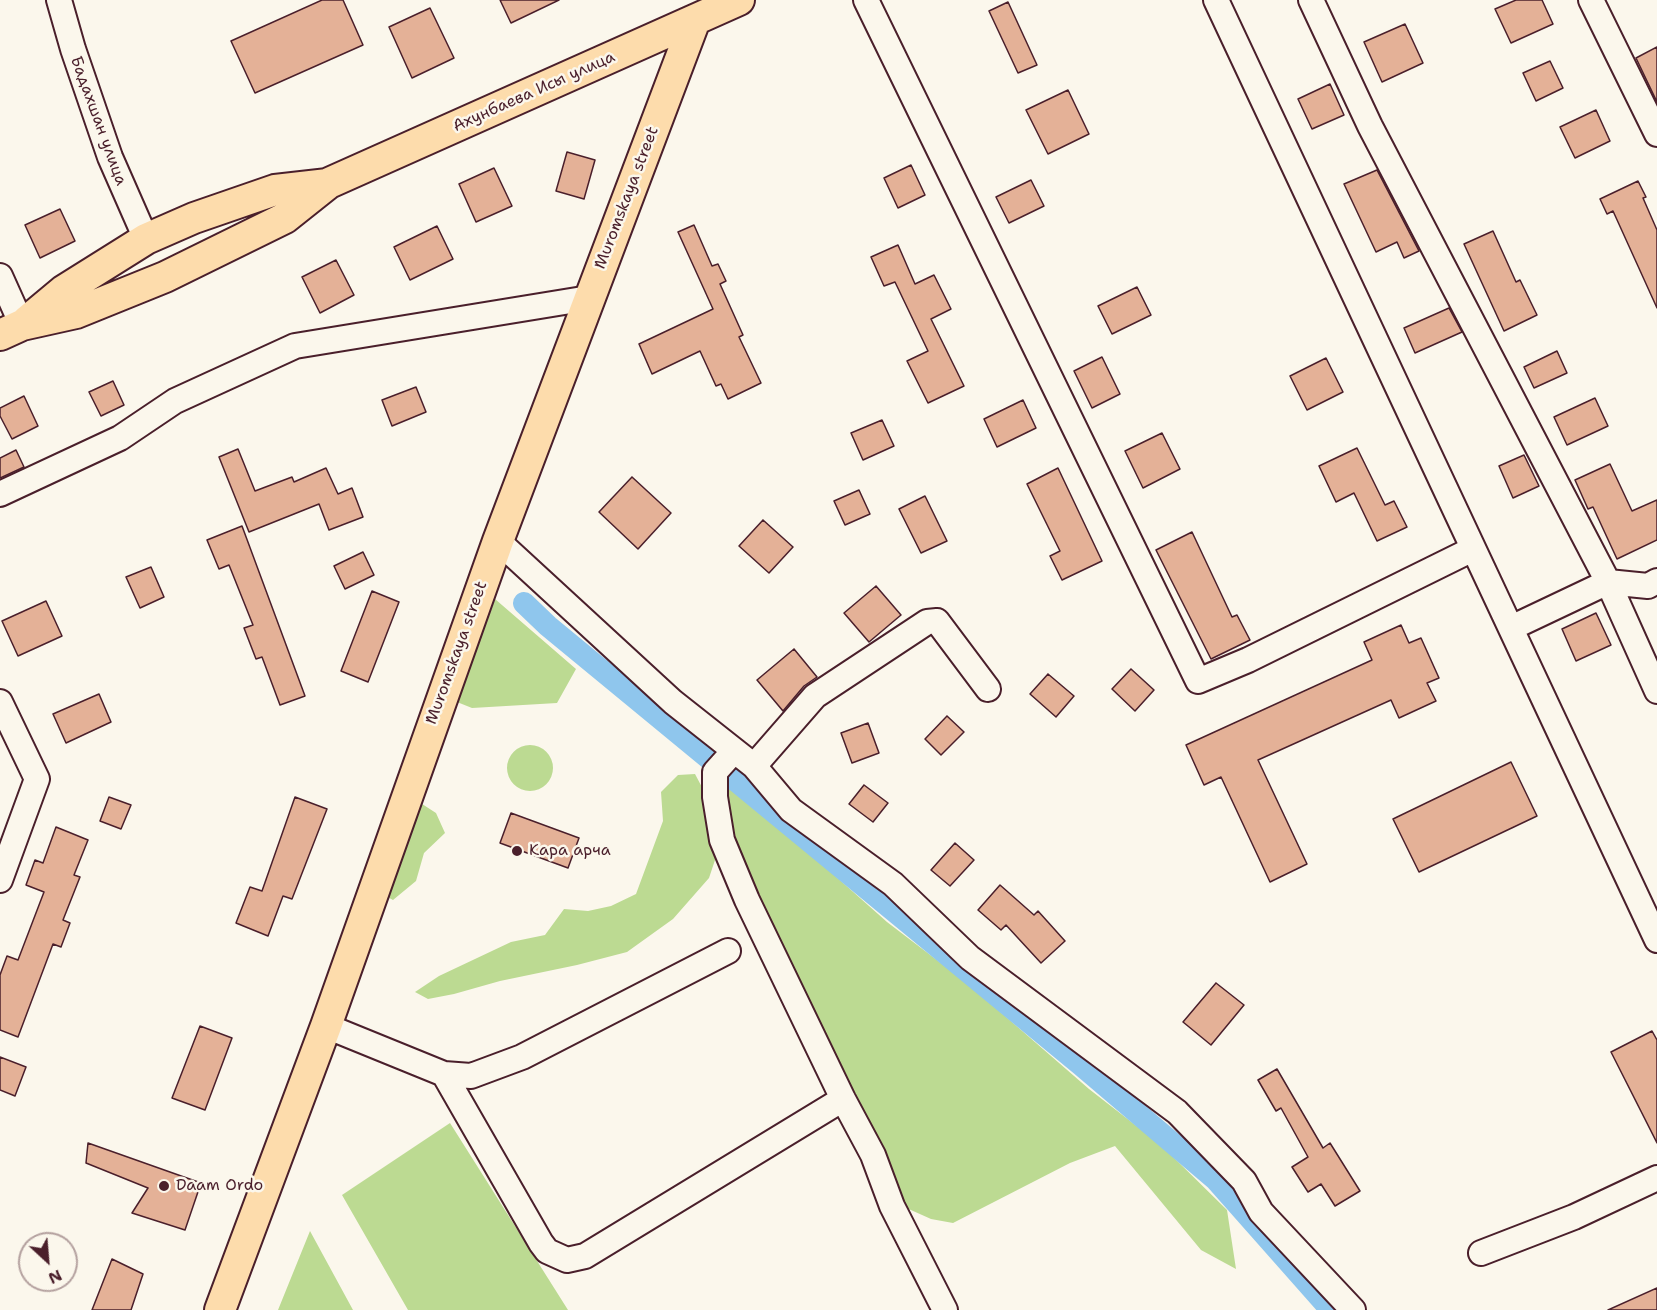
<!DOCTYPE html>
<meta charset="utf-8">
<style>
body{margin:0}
#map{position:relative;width:1657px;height:1310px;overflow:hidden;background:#fbf7ec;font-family:"Shantell Sans",sans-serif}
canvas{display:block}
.north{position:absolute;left:18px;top:1232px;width:60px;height:60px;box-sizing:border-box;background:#fbf7ec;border:2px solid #b4a19f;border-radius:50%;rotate:154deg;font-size:16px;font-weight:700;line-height:24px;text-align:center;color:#4a1f2b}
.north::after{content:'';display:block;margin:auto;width:21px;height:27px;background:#4a1f2b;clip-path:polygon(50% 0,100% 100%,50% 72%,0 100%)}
</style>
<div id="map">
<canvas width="1657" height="1310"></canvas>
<div class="north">N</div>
</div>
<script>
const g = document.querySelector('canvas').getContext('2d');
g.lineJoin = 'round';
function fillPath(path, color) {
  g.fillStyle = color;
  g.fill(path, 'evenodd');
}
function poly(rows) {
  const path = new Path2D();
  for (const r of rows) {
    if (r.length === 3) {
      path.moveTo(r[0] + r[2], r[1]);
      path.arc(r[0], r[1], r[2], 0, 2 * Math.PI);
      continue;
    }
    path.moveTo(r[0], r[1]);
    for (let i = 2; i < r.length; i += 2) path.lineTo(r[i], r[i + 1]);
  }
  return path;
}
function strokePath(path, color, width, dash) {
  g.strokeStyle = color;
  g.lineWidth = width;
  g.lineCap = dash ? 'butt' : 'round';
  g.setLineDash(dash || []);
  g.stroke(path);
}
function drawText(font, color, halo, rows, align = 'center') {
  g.font = font + ' "Shantell Sans",sans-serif';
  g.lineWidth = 5;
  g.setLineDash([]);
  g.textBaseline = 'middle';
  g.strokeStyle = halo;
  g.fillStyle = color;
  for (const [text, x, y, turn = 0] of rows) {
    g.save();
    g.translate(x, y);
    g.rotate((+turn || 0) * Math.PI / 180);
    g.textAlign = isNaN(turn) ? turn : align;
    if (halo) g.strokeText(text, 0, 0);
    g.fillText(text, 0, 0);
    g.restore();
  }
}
fillPath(poly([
 [495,599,576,669,557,703,472,708,457,702],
 [530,768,23],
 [695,774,704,791,717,854,709,878,673,919,627,952,577,965,500,981,454,994,428,999,415,992,439,976,511,942,545,935,564,909,588,911,611,906,636,894,663,821,661,792,678,775],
 [724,777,887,922,967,983,1089,1089,1161,1145,1227,1210,1236,1269,1201,1250,1115,1146,1070,1163,953,1223,931,1219,902,1206,825,1049,736,857,723,808],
 [419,802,436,813,445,833,424,853,416,881,393,900,384,895],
 [450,1123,568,1310,408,1310,342,1195],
 [310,1231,353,1310,278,1310]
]), '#bcda92');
strokePath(poly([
 [524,603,548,626,1081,1065,1216,1180,1331,1310]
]), '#8fc6ed', 22);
const building = poly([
 [322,0,343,0,363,45,255,93,231,41,322,0],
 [500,0,559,0,511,23,500,0],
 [1516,0,1542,0,1553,24,1511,43,1495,9,1516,0],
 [1008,2,1037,65,1018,73,989,11,1008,2],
 [430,8,454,58,412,78,389,27,430,8],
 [1405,24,1423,63,1382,82,1364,42,1405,24],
 [1657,47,1657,102,1636,58,1657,47],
 [1550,61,1563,88,1536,101,1523,73,1550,61],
 [1330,84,1344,115,1312,129,1298,99,1330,84],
 [1068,90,1089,134,1048,154,1026,110,1068,90],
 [1596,110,1610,141,1575,158,1560,127,1596,110],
 [567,152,595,160,584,199,556,191,567,152],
 [911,165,925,195,898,208,884,178,911,165],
 [494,168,512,206,476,222,459,184,494,168],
 [1377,170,1419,251,1404,258,1397,242,1376,252,1344,184,1377,170],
 [1031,180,1044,206,1009,223,996,197,1031,180],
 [1638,181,1646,197,1643,198,1657,230,1657,308,1613,211,1607,214,1600,199,1638,181],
 [60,209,75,241,40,258,25,225,60,209],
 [694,225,712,266,718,264,726,281,720,284,743,335,739,337,761,383,728,399,721,384,716,386,700,351,652,374,639,344,713,309,678,232,694,225],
 [437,226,453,259,410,280,394,247,437,226],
 [1493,231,1516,282,1520,280,1537,315,1504,331,1464,244,1493,231],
 [898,245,915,284,934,275,951,309,931,319,964,386,928,403,907,361,928,351,895,282,884,286,871,257,898,245],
 [336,260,354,295,320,313,302,277,336,260],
 [1137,287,1151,315,1112,334,1098,306,1137,287],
 [1449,308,1462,332,1415,353,1404,328,1449,308],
 [1557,351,1567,373,1534,388,1524,367,1557,351],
 [1102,357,1120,394,1092,408,1074,371,1102,357],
 [1326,358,1343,392,1307,410,1290,376,1326,358],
 [113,381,124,405,101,416,89,392,113,381],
 [416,387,426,412,392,426,382,400,416,387],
 [24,396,38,426,12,439,0,416,0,408,24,396],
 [1595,398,1608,426,1567,445,1554,417,1595,398],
 [1023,400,1036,428,997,447,984,419,1023,400],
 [882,420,894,446,863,460,851,433,882,420],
 [1162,433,1180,469,1143,488,1125,451,1162,433],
 [1357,448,1385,505,1394,501,1407,527,1377,541,1354,493,1336,502,1319,466,1357,448],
 [238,449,255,491,292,477,294,482,326,468,338,494,352,488,363,517,329,530,319,504,249,532,219,457,238,449],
 [16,450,24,467,0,478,0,458,16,450],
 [1524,455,1539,486,1513,498,1499,466,1524,455],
 [1610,464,1632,511,1657,500,1657,540,1617,559,1593,507,1588,509,1575,480,1610,464],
 [1058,468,1102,561,1062,580,1050,556,1060,551,1027,484,1058,468],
 [632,477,671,513,638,549,599,512,632,477],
 [859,490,870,514,845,525,834,501,859,490],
 [925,496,947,541,921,553,899,509,925,496],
 [763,520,793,547,769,573,739,546,763,520],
 [242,526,305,696,280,705,262,657,256,659,244,628,253,625,229,565,219,569,207,540,242,526],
 [1192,532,1232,617,1237,615,1250,640,1211,659,1156,550,1192,532],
 [363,552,374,575,345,589,334,566,363,552],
 [151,567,164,597,140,608,126,577,151,567],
 [876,586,901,615,869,642,844,613,876,586],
 [372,591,399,602,368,682,341,671,372,591],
 [46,601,62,636,18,656,2,621,46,601],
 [1596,613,1611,645,1576,661,1562,629,1596,613],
 [1401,625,1409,643,1421,638,1439,678,1427,683,1436,701,1399,718,1391,700,1258,760,1307,864,1270,882,1221,777,1204,785,1186,745,1372,660,1364,642,1401,625],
 [794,649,817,677,804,686,783,711,757,680,794,649],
 [1131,669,1154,690,1135,711,1112,689,1131,669],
 [1048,674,1074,696,1056,717,1030,694,1048,674],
 [99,694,111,722,66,743,53,714,99,694],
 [947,716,964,732,941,755,925,739,947,716],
 [868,723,879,753,852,763,841,733,868,723],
 [1511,762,1537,816,1419,872,1393,819,1511,762],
 [864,785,888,803,873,822,849,804,864,785],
 [109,797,131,805,121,829,100,821,109,797],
 [295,797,327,809,292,899,283,896,268,936,236,923,250,887,262,891,295,797],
 [511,813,579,838,568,868,500,843,511,813],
 [56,827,88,840,74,875,80,877,63,920,70,923,61,947,53,944,18,1037,0,1030,0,975,7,956,18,960,44,892,26,885,35,860,43,863,56,827],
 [955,843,974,860,950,886,931,870,955,843],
 [1000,885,1034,915,1038,911,1065,941,1041,963,1006,925,1001,930,978,910,1000,885],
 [1216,983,1244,1005,1211,1045,1183,1022,1216,983],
 [200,1026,232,1038,205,1110,172,1098,200,1026],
 [1652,1031,1657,1040,1657,1143,1611,1052,1652,1031],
 [0,1057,26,1067,15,1096,0,1090,0,1057],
 [1277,1069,1323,1148,1330,1143,1360,1191,1335,1206,1321,1184,1308,1192,1292,1167,1308,1157,1281,1108,1276,1111,1258,1080,1277,1069],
 [88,1143,201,1183,185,1230,132,1213,148,1188,86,1163,88,1143],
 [112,1259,143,1274,131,1310,92,1310,112,1259],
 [1657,1288,1657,1310,1608,1310,1657,1288]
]);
fillPath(building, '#e4b197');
strokePath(building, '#4a1f2b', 1.5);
const minor = poly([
 [59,0,73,49,110,157,146,239],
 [866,0,1198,681,1248,660,1473,549],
 [1216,0,1657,940],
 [1311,0,1370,126,1608,582,1657,691],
 [1591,0,1657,134],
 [0,276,22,325],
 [0,494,120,438,175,401,295,346,589,298],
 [498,541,673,702,754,766,791,810,893,884,970,958,1177,1112,1244,1181,1261,1212,1353,1310],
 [1511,628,1608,582,1648,586,1657,581],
 [0,702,37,779,0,880],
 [733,752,715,772,715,797,722,840,747,900,843,1099,873,1155,892,1206,945,1310],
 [754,766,815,696,927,622,937,621,988,689],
 [326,1026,444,1074,471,1076,522,1057,728,951],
 [444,1074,541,1243,547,1251,567,1260,585,1256,843,1099],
 [1481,1253,1574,1217,1657,1178]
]);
const major = poly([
 [27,321,63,291,146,239,194,218,275,190,328,184],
 [0,335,22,325,76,313,165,277,285,218,329,183,739,0],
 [220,1310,326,1026,498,541,695,20]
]);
strokePath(minor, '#4a1f2b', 28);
strokePath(major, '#4a1f2b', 34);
strokePath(minor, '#fbf7ec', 24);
strokePath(major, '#fddcac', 30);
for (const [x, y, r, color] of [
 [517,851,6,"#4a1f2b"],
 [164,1186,6,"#4a1f2b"]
]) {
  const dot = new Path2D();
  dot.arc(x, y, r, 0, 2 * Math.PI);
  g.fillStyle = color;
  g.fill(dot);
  strokePath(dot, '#fbf7ec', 2);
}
drawText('16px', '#4a1f2b', '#fbf7ec', [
 ["Ахунбаева Исы улица",534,92,-24],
 ["Бадахшан улица",98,121,70],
 ["Muromskaya street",627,198,-69],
 ["Muromskaya street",457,653,-70]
]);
drawText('16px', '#4a1f2b', '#fbf7ec', [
 ["Кара арча",529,851],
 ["Daam Ordo",176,1186]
], 'left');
</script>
